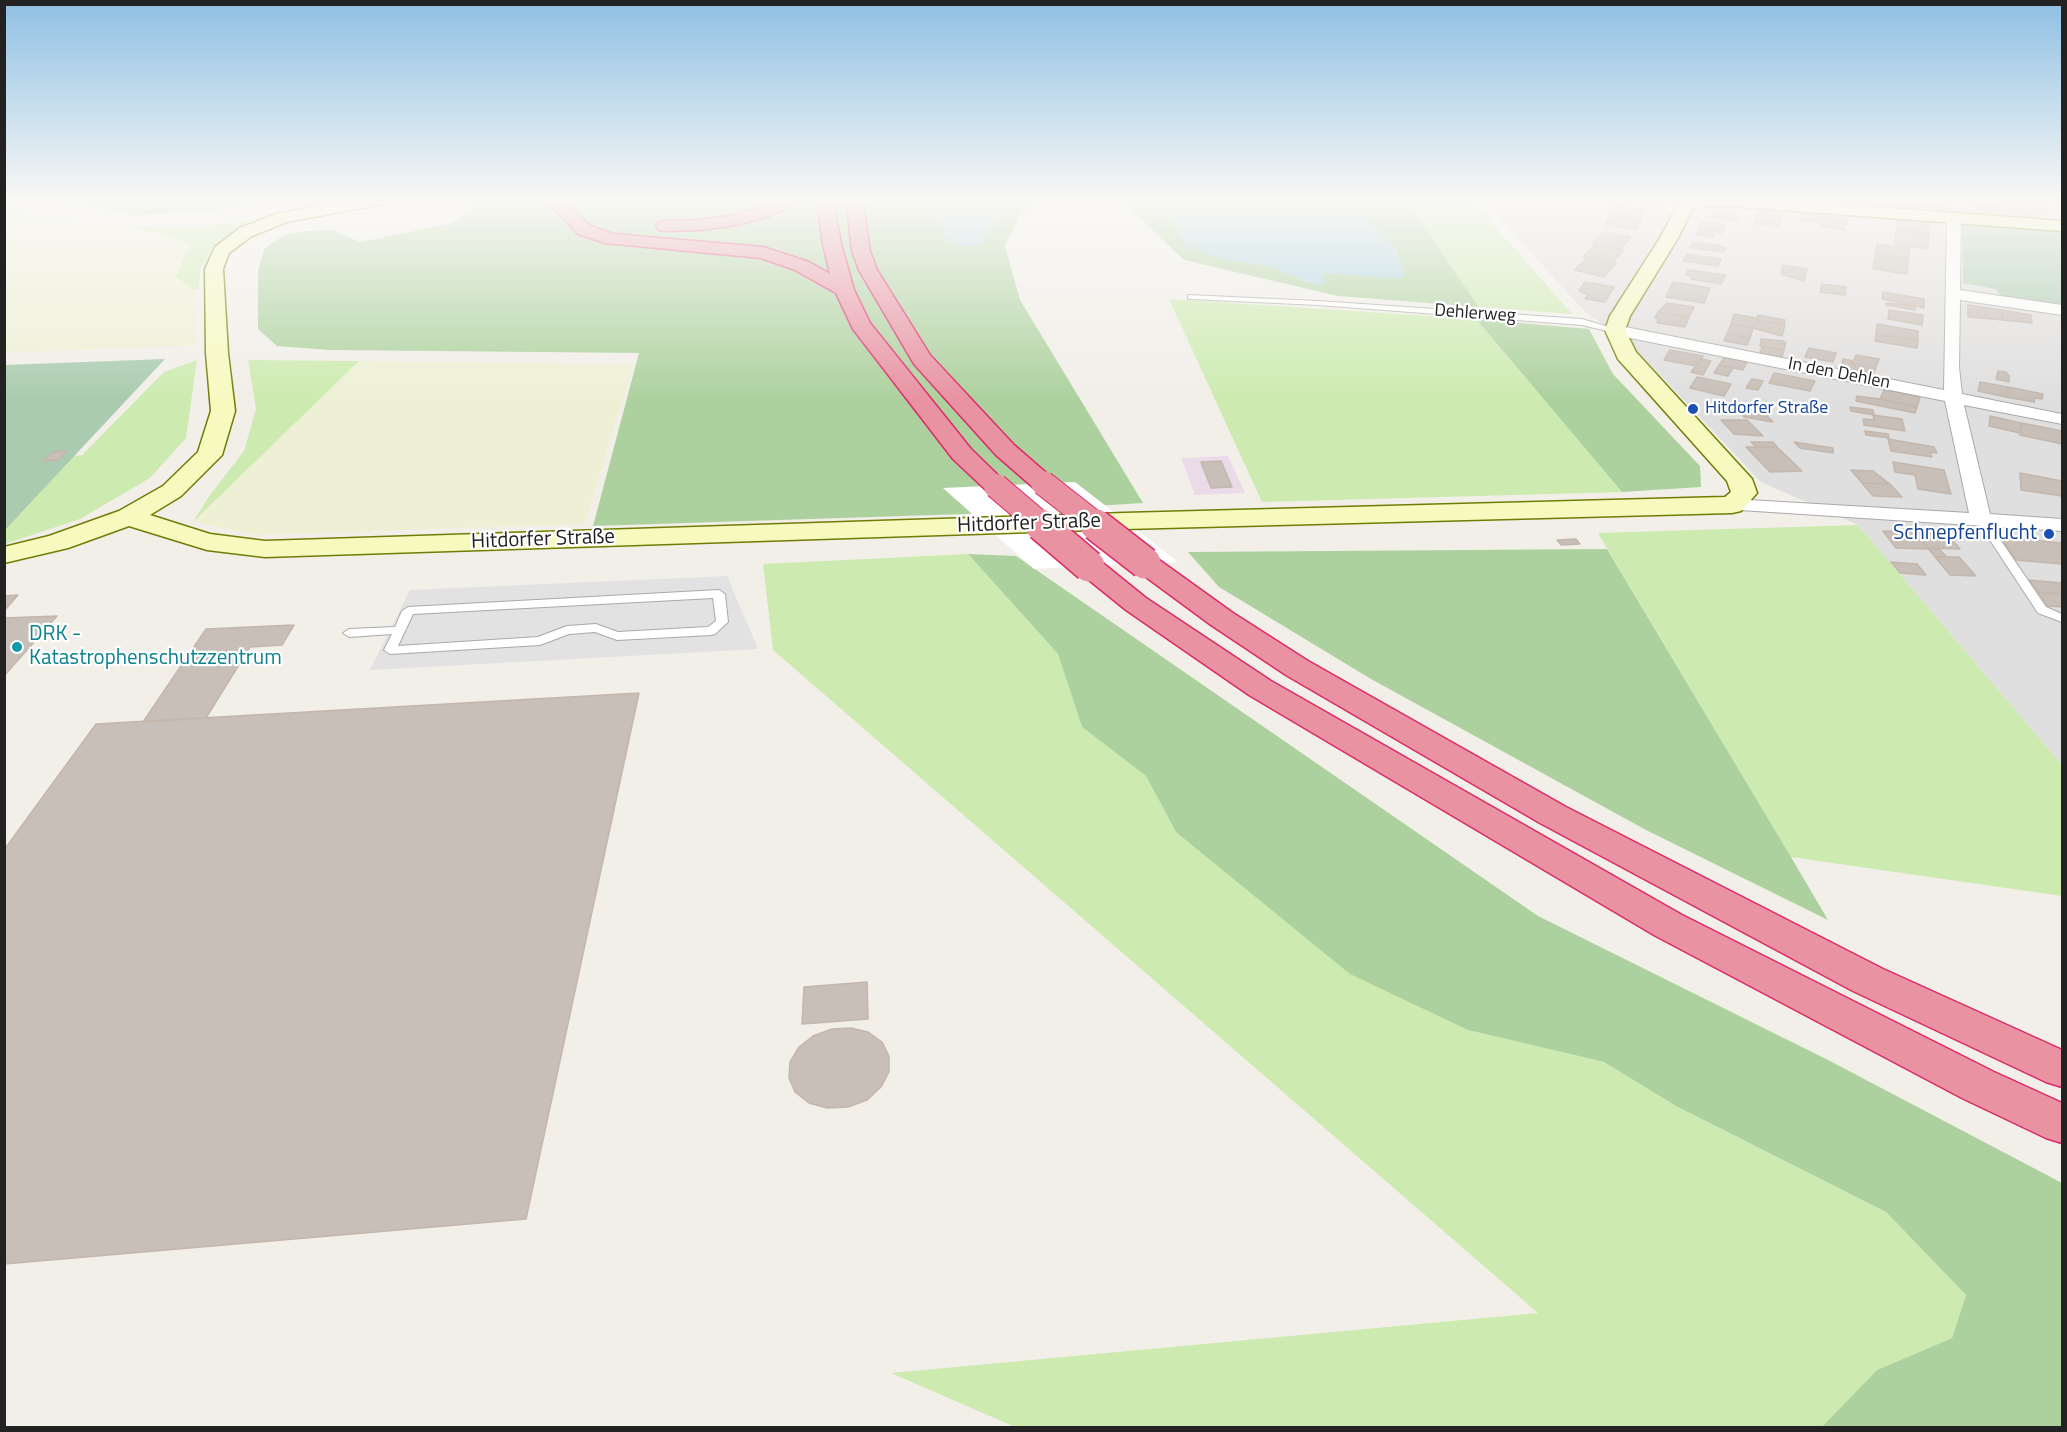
<!DOCTYPE html>
<meta charset="utf-8">
<style>
body{margin:0}
#map{position:relative;width:2067px;height:1432px;overflow:hidden;background:#f2efe9;font-family:"Titillium Web",sans-serif}
canvas{display:block}
.frame{position:absolute;inset:0;border:6px solid #222;pointer-events:none}
</style>
<div id="map">
<canvas width="2067" height="1432"></canvas>
<div class="frame"></div>
</div>
<script>
const g = document.querySelector('canvas').getContext('2d');
g.lineJoin = 'round';
function fillPath(path, color) {
  g.fillStyle = color;
  g.fill(path, 'evenodd');
}
function poly(rows) {
  const path = new Path2D();
  for (const r of rows) {
    path.moveTo(r[0], r[1]);
    for (let i = 2; i < r.length; i += 2) path.lineTo(r[i], r[i + 1]);
  }
  return path;
}
function strokePath(path, color, width, dash) {
  g.strokeStyle = color;
  g.lineWidth = width;
  g.lineCap = dash ? 'butt' : 'round';
  g.setLineDash(dash || []);
  g.stroke(path);
}
function drawText(font, color, halo, rows, align = 'center') {
  g.font = font + ' "Titillium Web",sans-serif';
  g.lineWidth = 4.5;
  g.setLineDash([]);
  g.textBaseline = 'middle';
  g.strokeStyle = halo;
  g.fillStyle = color;
  for (const [text, x, y, turn = 0] of rows) {
    g.save();
    g.translate(x, y);
    g.rotate((+turn || 0) * Math.PI / 180);
    g.textAlign = isNaN(turn) ? turn : align;
    if (halo) g.strokeText(text, 0, 0);
    g.fillText(text, 0, 0);
    g.restore();
  }
}
fillPath(poly([
 [1495,199,2062,199,2062,765,1858,525,1761,482,1630,343,1585,312,1501,220]
]), '#e0dfdf');
fillPath(poly([
 [1228,456,1245,493,1195,495,1181,458]
]), '#ebdbe8');
fillPath(poly([
 [4,203,56,220,160,232,191,245,176,277,194,290,197,345,5,353],
 [359,361,633,364,585,524,256,535,193,522]
]), '#eef0d5');
fillPath(poly([
 [1405,199,1471,199,1572,314,1479,307],
 [246,222,251,225,229,235,213,247,200,270,199,289,194,290,176,277,190,245,160,232,120,227,184,227],
 [1169,299,1476,319,1622,492,1262,502],
 [197,360,186,438,150,478,80,519,5,544,4,530,74,456,82,455,164,372],
 [248,360,359,361,193,522,210,495,244,451,256,409],
 [1858,525,2062,765,2062,896,1791,857,1598,533],
 [968,554,1058,654,1082,727,1146,776,1176,832,1468,1030,1604,1062,1676,1106,1886,1212,1966,1295,1952,1338,1877,1370,1822,1428,1015,1427,891,1373,1538,1313,773,650,763,564]
]), '#cdebb0');
fillPath(poly([
 [98,199,277,199,210,212,132,215,95,207,65,208],
 [446,199,933,199,947,241,980,247,999,207,990,199,1050,199,1021,212,1005,246,1020,300,1143,503,966,514,593,526,639,353,330,350,277,346,258,329,258,271,264,249,282,236,303,231,332,230,360,242,449,224,476,207],
 [1117,199,1138,199,1174,218,1220,258,1272,267,1309,283,1322,273,1401,278,1397,250,1355,210,1350,199,1405,199,1479,307,1338,296,1184,260,1121,200],
 [1476,319,1589,329,1613,374,1700,466,1701,487,1622,492],
 [1607,549,1791,857,1828,920,1646,830,1371,679,1219,587,1188,552],
 [968,554,1016,556,1538,916,1830,1061,2062,1183,2062,1427,1822,1427,1877,1370,1952,1338,1966,1295,1886,1212,1676,1106,1604,1062,1468,1030,1350,974,1176,832,1146,776,1082,727,1058,654]
]), '#add19e');
fillPath(poly([
 [1962,221,2062,229,2062,307,2002,298,1996,289,1963,283],
 [165,359,5,530,4,365]
]), '#aacbaf');
fillPath(poly([
 [727,576,758,649,370,670,410,590]
]), '#e2e2e2');
fillPath(poly([
 [933,199,990,199,999,206,980,247,952,245,947,241],
 [1138,199,1350,199,1355,210,1397,250,1404,275,1401,278,1389,278,1323,273,1326,283,1321,285,1310,283,1271,267,1220,258,1185,246,1174,218]
]), '#aad3df');
fillPath(poly([
 [1075,482,1178,562,1034,569,943,488]
]), '#fff');
const building = poly([
 [1617,199,1654,200,1655,199,1651,201,1650,204,1652,204,1617,199],
 [1876,199,1920,199,1920,207,1878,205,1879,201,1876,199],
 [1920,199,1946,201,1946,212,1920,207,1920,199],
 [1989,201,2000,202,2009,211,1993,210,1998,214,1980,213,1974,206,1995,206,1989,201],
 [1614,204,1645,208,1641,219,1610,215,1614,204],
 [2012,208,2043,208,2048,213,2034,214,2037,217,2019,215,2012,208],
 [1759,210,1783,213,1778,227,1754,224,1759,210],
 [1714,212,1740,215,1737,221,1711,217,1714,212],
 [1802,213,1848,219,1847,225,1844,225,1843,229,1846,230,1820,226,1821,222,1801,221,1802,213],
 [1610,215,1641,219,1637,229,1605,225,1610,215],
 [1898,220,1929,224,1929,236,1896,231,1898,220],
 [1703,222,1725,225,1723,231,1700,227,1703,222],
 [1700,227,1723,231,1722,233,1715,232,1712,237,1697,235,1700,227],
 [1896,231,1929,236,1928,248,1895,247,1896,231],
 [1604,232,1631,237,1620,249,1592,244,1604,232],
 [1693,242,1714,245,1726,248,1724,252,1690,248,1693,242],
 [1595,244,1620,249,1624,250,1612,263,1583,257,1595,244],
 [1877,244,1910,249,1908,261,1875,257,1877,244],
 [1687,254,1721,259,1718,266,1683,261,1687,254],
 [1875,257,1908,261,1907,274,1873,269,1875,257],
 [1587,258,1612,263,1616,263,1604,277,1574,270,1587,258],
 [1783,265,1807,269,1804,281,1781,274,1783,265],
 [1688,270,1725,275,1725,276,1721,284,1691,279,1692,276,1686,275,1688,270],
 [1585,282,1614,287,1605,302,1585,299,1588,295,1579,291,1585,282],
 [1673,282,1710,288,1704,303,1666,297,1673,282],
 [1822,284,1846,287,1845,295,1820,292,1822,284],
 [1883,292,1924,299,1924,308,1882,299,1883,292],
 [1667,303,1694,307,1689,317,1658,312,1667,303],
 [1886,303,1915,306,1915,310,1886,305,1886,303],
 [1968,305,2002,310,2003,320,1968,317,1968,305],
 [1889,310,1923,315,1922,325,1888,319,1889,310],
 [2002,310,2031,315,2032,323,2003,320,2002,310],
 [1658,312,1689,317,1685,327,1657,323,1658,319,1655,318,1658,312],
 [1734,314,1757,318,1753,328,1731,324,1734,314],
 [1758,315,1785,320,1784,324,1756,320,1758,315],
 [1756,320,1785,324,1782,336,1753,328,1756,320],
 [1731,324,1753,328,1750,338,1727,334,1731,324],
 [1877,324,1918,331,1918,340,1876,334,1877,324],
 [1727,334,1750,338,1747,345,1724,341,1727,334],
 [1876,334,1918,340,1917,348,1875,341,1876,334],
 [1761,339,1783,341,1786,343,1784,350,1760,346,1761,339],
 [1762,347,1784,350,1782,357,1760,353,1762,347],
 [1809,348,1836,353,1833,362,1805,357,1809,348],
 [1670,350,1703,356,1696,366,1664,360,1670,350],
 [1856,355,1879,359,1873,375,1853,371,1856,365,1852,364,1856,355],
 [1724,358,1747,362,1743,370,1719,365,1724,358],
 [1701,359,1711,361,1703,375,1691,372,1701,359],
 [1843,359,1853,361,1852,364,1856,365,1853,371,1841,369,1843,359],
 [1719,365,1733,368,1728,376,1714,373,1719,365],
 [1998,371,2006,372,2009,376,2009,382,1996,379,1998,371],
 [1774,373,1815,381,1810,391,1769,383,1774,373],
 [1697,377,1731,384,1724,396,1690,388,1697,377],
 [1752,379,1763,381,1758,390,1746,388,1752,379],
 [1980,382,2008,387,2006,397,1978,391,1980,382],
 [2008,387,2043,394,2042,399,2035,398,2034,402,2006,397,2008,387],
 [1884,390,1920,397,1917,407,1880,399,1884,390],
 [1857,396,1880,399,1917,407,1915,413,1856,401,1857,396],
 [1850,407,1873,410,1874,415,1851,411,1850,407],
 [1739,412,1767,416,1773,422,1744,417,1739,412],
 [1873,415,1902,419,1905,431,1864,425,1863,419,1874,420,1873,415],
 [1990,416,2021,423,2020,433,1989,426,1990,416],
 [1721,420,1747,420,1763,436,1734,434,1721,420],
 [2022,423,2062,431,2062,444,2020,435,2022,423],
 [1865,431,1888,434,1889,438,1866,435,1865,431],
 [1888,439,1934,447,1937,453,1930,452,1932,457,1891,451,1888,439],
 [1751,442,1773,442,1777,447,1756,447,1751,442],
 [1794,442,1833,448,1833,453,1800,448,1794,442],
 [1746,447,1777,447,1802,471,1770,472,1746,447],
 [67,451,58,460,43,461,53,452,67,451],
 [1221,461,1232,487,1211,488,1201,462,1221,461],
 [1893,462,1944,470,1951,494,1918,489,1915,475,1895,472,1893,462],
 [1851,470,1873,471,1890,484,1862,483,1851,470],
 [2020,473,2062,481,2062,496,2021,490,2020,473],
 [1862,483,1890,484,1902,497,1873,496,1862,483],
 [1883,531,1915,532,1929,549,1896,548,1883,531],
 [1915,532,1947,534,1960,549,1928,548,1915,532],
 [2000,537,2062,543,2062,564,2016,560,2000,537],
 [1576,539,1580,544,1561,545,1557,540,1576,539],
 [1928,548,1939,549,1947,557,1935,557,1928,548],
 [1935,557,1959,557,1976,576,1950,575,1935,557],
 [1891,562,1917,564,1926,575,1900,573,1891,562],
 [2029,580,2062,583,2062,594,2038,592,2029,580],
 [2038,592,2062,594,2062,607,2048,606,2038,592],
 [18,595,5,610,4,610,4,596,18,595],
 [57,616,4,676,4,618,57,616],
 [294,625,282,645,250,647,206,718,143,722,206,629,294,625],
 [639,693,526,1219,4,1264,4,850,96,724,639,693],
 [867,982,868,1019,802,1024,804,987,867,982],
 [851,1028,868,1032,882,1042,889,1056,889,1072,881,1087,867,1100,848,1107,827,1108,809,1103,795,1092,789,1078,790,1062,799,1047,813,1036,832,1029,851,1028]
]);
fillPath(building, '#c7bfb8');
strokePath(building, '#c4b6ab', 1.5);
const lane = poly([
 [1502,199,1509,199,1504,203,1501,201,1502,199],
 [1577,199,1596,199,1684,212,1681,214,1577,199],
 [1188,295,1318,301,1582,319,1619,330,1615,333,1582,325,1318,305,1191,299,1188,299,1188,295],
 [1981,516,1985,517,2046,607,2062,614,2062,622,2038,613,1976,519,1981,516],
 [719,590,725,594,728,622,715,634,711,635,617,640,595,632,569,634,540,645,390,654,384,650,392,634,349,637,343,633,349,629,395,627,402,611,408,607,719,590],
 [713,598,716,621,708,627,618,632,596,624,567,626,538,637,398,646,413,614,713,598]
]);
const street = poly([
 [1954,214,1961,218,1960,290,2062,305,2062,315,1960,300,1959,367,1962,394,2062,414,2062,424,1964,405,1990,514,2062,519,2062,531,1725,509,1722,505,1725,501,1732,499,1969,513,1945,401,1615,335,1607,330,1609,327,1615,325,1944,390,1947,218,1954,214]
]);
const secondary = poly([
 [351,199,391,199,383,204,287,222,252,236,229,253,223,269,228,353,235,411,222,455,181,496,150,515,210,534,265,541,1125,513,1725,497,1731,492,1727,481,1618,359,1605,330,1610,316,1660,238,1679,203,1691,199,1769,199,2062,221,2062,231,1728,206,1701,207,1692,210,1678,238,1630,316,1625,330,1636,352,1752,479,1757,493,1741,511,1732,513,1125,529,265,557,207,550,129,526,68,548,4,563,4,547,49,536,119,511,163,486,198,452,211,411,206,353,205,269,215,247,240,228,276,214,351,199]
]);
const highway = poly([
 [545,199,563,199,590,226,613,234,763,247,809,262,830,274,823,244,817,199,833,199,841,244,854,290,870,323,971,449,1009,486,1005,491,996,494,987,491,953,459,853,329,836,293,795,270,761,258,605,243,578,234,545,199],
 [778,199,799,199,797,203,770,216,736,225,701,230,665,231,659,230,656,226,659,222,665,221,701,220,735,215,758,208,778,199],
 [846,199,862,199,870,251,877,270,930,355,1014,445,1052,478,1056,483,1052,488,1043,491,1034,488,996,455,914,364,859,270,852,251,846,199],
 [1145,555,1155,557,1233,613,1308,661,1566,807,1883,969,2062,1050,2062,1087,2046,1082,1853,991,1540,823,1286,675,1211,625,1135,569,1131,563,1135,557,1145,555],
 [1089,558,1099,560,1146,598,1271,681,1682,915,1994,1072,2062,1103,2062,1143,2046,1138,1962,1098,1654,935,1249,695,1126,610,1079,572,1075,566,1079,560,1089,558]
]);
strokePath(lane, '#a9a9a9', 2);
strokePath(street, '#a9a9a9', 2);
strokePath(secondary, '#707d05', 3);
strokePath(highway, '#dc2a67', 3);
fillPath(lane, '#fff');
fillPath(street, '#fff');
fillPath(secondary, '#f7fabf');
fillPath(highway, '#e892a2');
const highwayBridgeFar1 = poly([
 [1043,483,1098,526],
 [996,486,1043,526]
]);
const highwayBridge = poly([
 [1041,525,1089,566],
 [1096,525,1145,563]
]);
strokePath(highwayBridgeFar1, '#dc2a67', 26, []);
strokePath(highwayBridge, '#dc2a67', 34, []);
strokePath(highwayBridgeFar1, '#e892a2', 24);
strokePath(highwayBridge, '#e892a2', 31);
const sky = g.createLinearGradient(0, 0, 0, 400);
sky.addColorStop(0, '#8fc0e4');
sky.addColorStop(0.5, '#f9f8f5');
sky.addColorStop(1, '#f9f8f500');
g.fillStyle = sky;
g.fillRect(0, 0, 2067, 400);
for (const [x, y, r, color] of [
 [1693,409,6,"#1a4fb4"],
 [2049,534,6,"#1a4fb4"],
 [17,647,6,"#0f9aa8"]
]) {
  const dot = new Path2D();
  dot.arc(x, y, r, 0, 2 * Math.PI);
  g.fillStyle = color;
  g.fill(dot);
  strokePath(dot, '#fff', 2);
}
drawText('18px', '#222', '#fff', [
 ["Dehlerweg",1475,314,4],
 ["In den Dehlen",1839,374,11]
]);
drawText('18px', '#164399', '#fff', [
 ["Hitdorfer Straße",1705,409]
], 'left');
drawText('21px', '#222', '#fff', [
 ["Hitdorfer Straße",1029,524,-2],
 ["Hitdorfer Straße",543,540,-2]
]);
drawText('21px', '#164399', '#fff', [
 ["Schnepfenflucht",2037,534]
], 'right');
drawText('21px', '#0d838f', '#fff', [
 ["DRK -",29,635],
 ["Katastrophenschutzzentrum",29,659]
], 'left');
</script>
